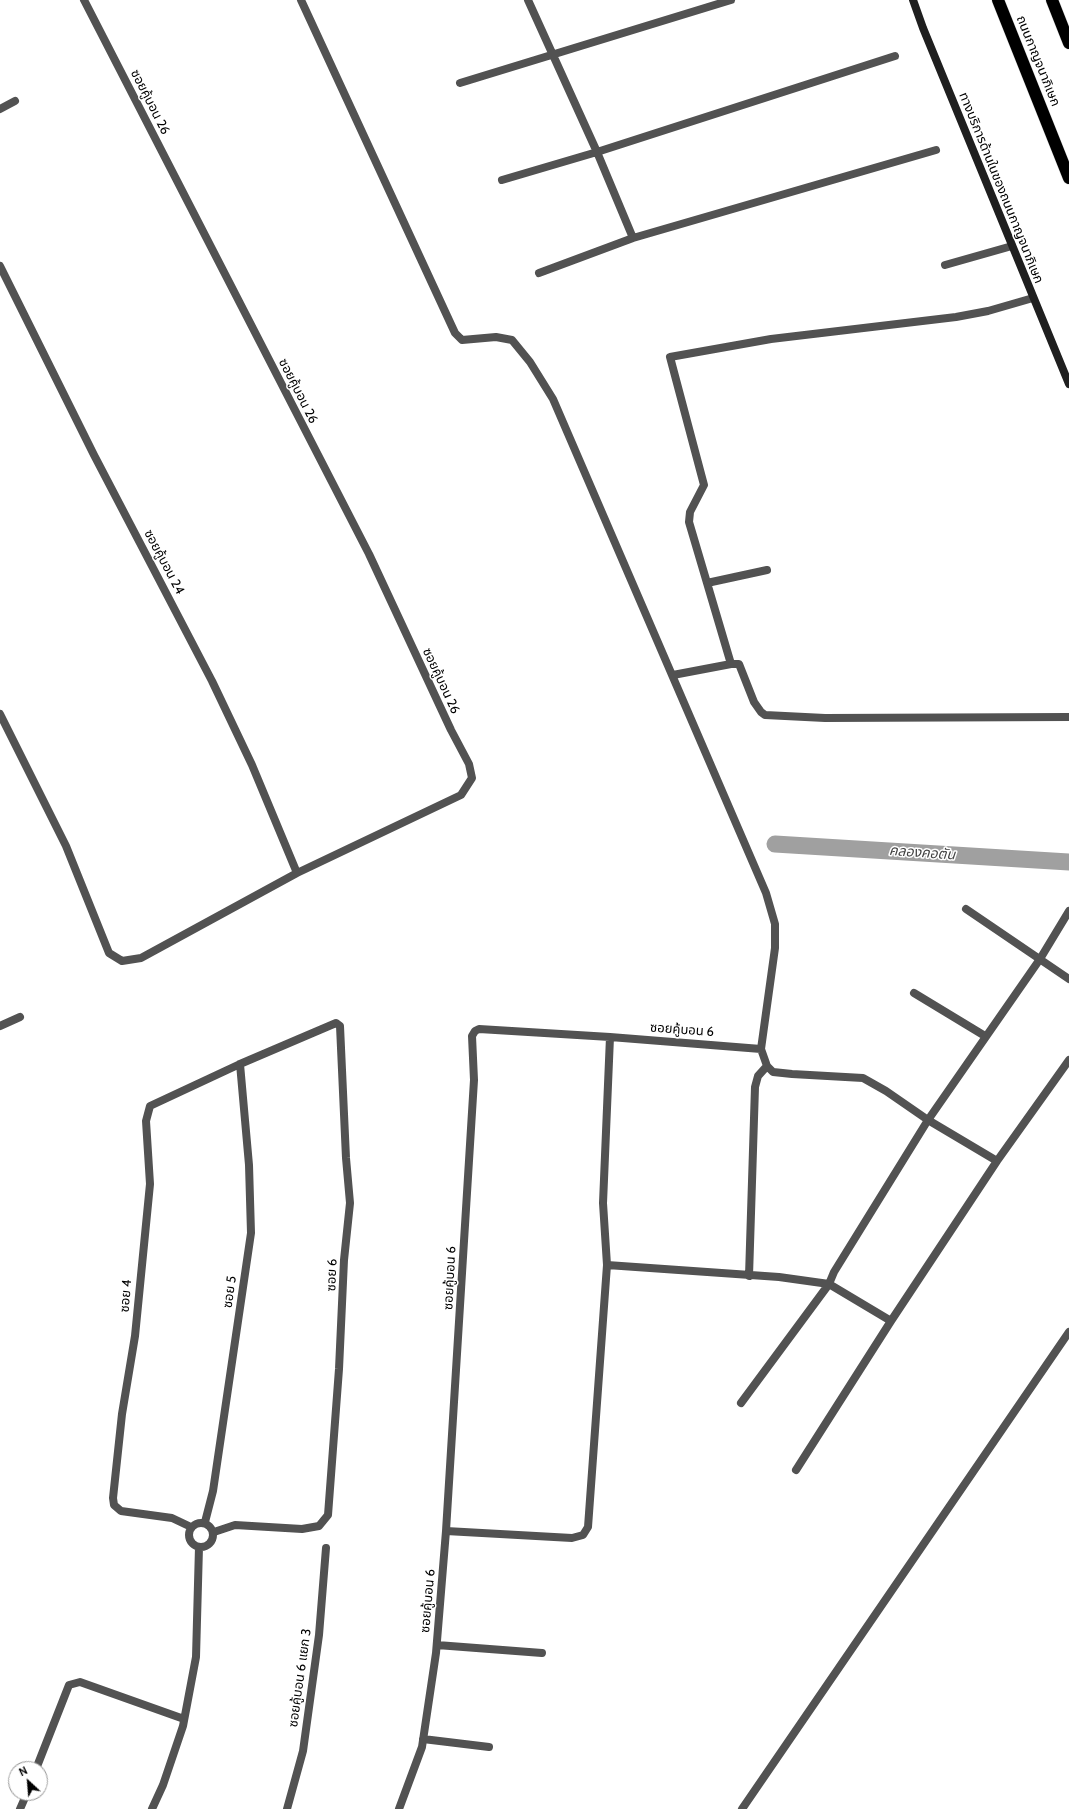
<!DOCTYPE html>
<meta charset="utf-8">
<style>
body{margin:0}
#map{position:relative;width:1069px;height:1809px;overflow:hidden;background:#fff;font-family:Cabin,sans-serif}
canvas{display:block}
.north{position:absolute;left:8px;top:1761px;width:40px;height:40px;box-sizing:border-box;background:#fff;border:1px solid #999;border-radius:50%;rotate:334deg;font-size:11px;font-weight:700;line-height:16px;text-align:center;color:#000}
.north::after{content:'';display:block;margin:auto;width:14px;height:18px;background:#000;clip-path:polygon(50% 0,100% 100%,50% 72%,0 100%)}
</style>
<div id="map">
<canvas width="1069" height="1809"></canvas>
<div class="north">N</div>
</div>
<script>
const g = document.querySelector('canvas').getContext('2d');
g.lineJoin = 'round';
function poly(rows) {
  const path = new Path2D();
  for (const r of rows) {
    if (r.length === 3) {
      path.moveTo(r[0] + r[2], r[1]);
      path.arc(r[0], r[1], r[2], 0, 2 * Math.PI);
      continue;
    }
    path.moveTo(r[0], r[1]);
    for (let i = 2; i < r.length; i += 2) path.lineTo(r[i], r[i + 1]);
  }
  return path;
}
function strokePath(path, color, width, dash) {
  g.strokeStyle = color;
  g.lineWidth = width;
  g.lineCap = dash ? 'butt' : 'round';
  g.setLineDash(dash || []);
  g.stroke(path);
}
function drawText(font, color, halo, rows, align = 'center') {
  g.font = font + ' Cabin,"Noto Sans Thai",sans-serif';
  g.lineWidth = 3;
  g.setLineDash([]);
  g.textBaseline = 'middle';
  g.strokeStyle = halo;
  g.fillStyle = color;
  for (const [text, x, y, turn = 0] of rows) {
    g.save();
    g.translate(x, y);
    g.rotate((+turn || 0) * Math.PI / 180);
    g.textAlign = isNaN(turn) ? turn : align;
    if (halo) g.strokeText(text, 0, 0);
    g.fillText(text, 0, 0);
    g.restore();
  }
}
strokePath(poly([
 [775,844,1069,862]
]), '#a0a0a0', 17);
const highway = poly([
 [998,0,1069,178],
 [1052,0,1069,43]
]);
strokePath(highway, '#dbdbdb', 13);
strokePath(poly([
 [0,109,15,101]
]), '#525252', 8);
strokePath(poly([
 [301,0,455,333,462,340,496,337,512,340,530,362,553,399,766,893,775,924,775,948,761,1049,767,1066,773,1072,792,1074,863,1078,886,1091,928,1120,997,1161],
 [528,0,597,152,633,238],
 [460,83,731,0],
 [502,180,597,152,895,56],
 [945,265,1012,246],
 [0,266,94,455,212,681,252,765,297,873],
 [539,273,633,238,936,150],
 [707,583,767,570],
 [731,664,689,522,690,512,704,485,670,357,771,339,956,317,988,311,1033,298],
 [673,675,731,664,739,664,754,702,761,712,765,715,825,718,1069,717],
 [0,714,66,846,109,953,122,961,141,958,297,873,461,795,472,778,469,764,451,730,369,554,84,0],
 [966,909,1069,979],
 [914,993,985,1036],
 [0,1026,20,1017],
 [607,1265,779,1277,829,1284,891,1321],
 [749,1276,755,1087,758,1076,767,1066],
 [741,1403,829,1284,834,1272,928,1120,1040,959,1069,911],
 [796,1470,891,1321,997,1161,1069,1060],
 [205,1522,213,1491,251,1233,249,1165,240,1064],
 [201,1535,12],
 [191,1527,172,1518,121,1511,114,1505,113,1498,122,1414,135,1336,150,1184,146,1121,150,1106,240,1064,336,1023,340,1026,346,1158,350,1203,344,1260,339,1369,328,1515,319,1526,302,1529,235,1525,214,1532],
 [446,1531,572,1538,583,1535,588,1527,607,1265,603,1203,610,1037],
 [437,1645,542,1653],
 [423,1739,489,1747],
 [36,1769,69,1685,80,1682,184,1719],
 [20,1809,27,1793],
 [152,1809,163,1785,183,1726,196,1657,199,1547],
 [287,1809,303,1751,319,1635,326,1548],
 [399,1809,422,1747,436,1653,446,1531,474,1080,472,1036,475,1031,479,1029,610,1037,761,1049],
 [742,1809,1069,1332]
]), '#525252', 8);
strokePath(poly([
 [913,0,923,28,1069,384]
]), '#1f1f1f', 8);
strokePath(highway, '#000', 12);
drawText('13px', '#000', '#fff', [
 ["ถนนกาญจนาภิเษก",1038,61,68],
 ["ซอยคู้บอน 26",150,102,63],
 ["ทางบริการด้านในของถนนกาญจนาภิเษก",1001,188,68],
 ["ซอยคู้บอน 26",298,391,63],
 ["ซอยคู้บอน 24",164,562,62],
 ["ซอยคู้บอน 26",441,681,65],
 ["ซอยคู้บอน 6",682,1030,4],
 ["ซอย 6",332,1275,-88],
 ["ซอยคู้บอน 6",450,1278,-87],
 ["ซอย 5",230,1292,-82],
 ["ซอย 4",126,1296,-85],
 ["ซอยคู้บอน 6",428,1601,-85],
 ["ซอยคู้บอน 6 แยก 3",300,1678,-82]
]);
drawText('italic 14px', '#414141', '#fff', [
 ["คลองคอตัน",922,853,4]
]);
</script>
